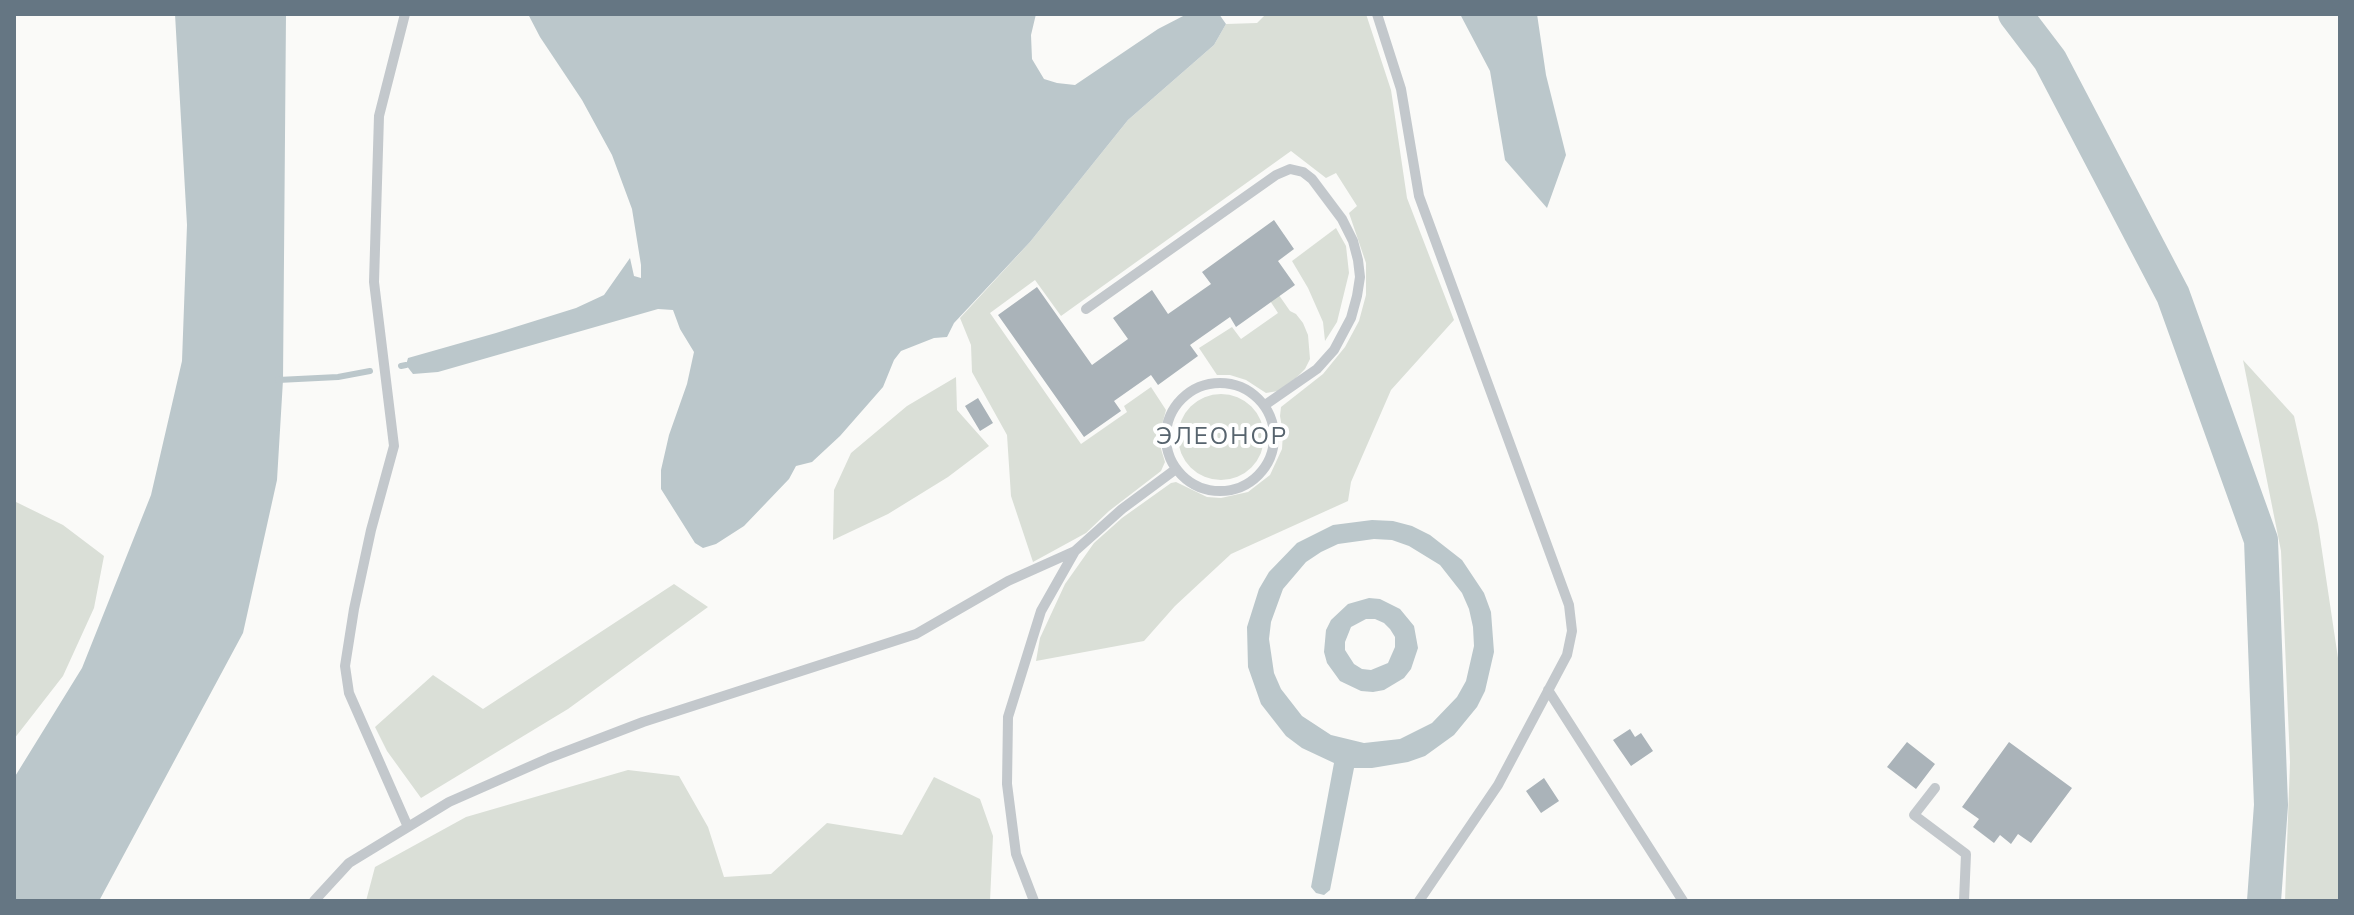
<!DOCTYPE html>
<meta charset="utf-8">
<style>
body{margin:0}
#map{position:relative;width:2354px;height:915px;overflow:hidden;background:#fafaf8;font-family:"Nunito Sans",sans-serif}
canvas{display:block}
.frame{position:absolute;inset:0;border:16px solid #657683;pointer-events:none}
</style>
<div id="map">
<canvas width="2354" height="915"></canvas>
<div class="frame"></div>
</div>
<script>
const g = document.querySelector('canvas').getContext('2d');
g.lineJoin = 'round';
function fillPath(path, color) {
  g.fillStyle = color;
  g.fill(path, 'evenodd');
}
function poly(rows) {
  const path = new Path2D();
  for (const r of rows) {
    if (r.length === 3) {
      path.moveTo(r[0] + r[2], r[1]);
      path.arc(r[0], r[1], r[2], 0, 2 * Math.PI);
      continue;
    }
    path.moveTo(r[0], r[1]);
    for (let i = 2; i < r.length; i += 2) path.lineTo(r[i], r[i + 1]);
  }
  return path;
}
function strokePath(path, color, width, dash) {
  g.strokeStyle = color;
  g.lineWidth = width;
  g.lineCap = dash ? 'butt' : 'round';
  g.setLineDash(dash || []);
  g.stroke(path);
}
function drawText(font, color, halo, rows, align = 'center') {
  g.font = font + ' "Nunito Sans",sans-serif';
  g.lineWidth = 8;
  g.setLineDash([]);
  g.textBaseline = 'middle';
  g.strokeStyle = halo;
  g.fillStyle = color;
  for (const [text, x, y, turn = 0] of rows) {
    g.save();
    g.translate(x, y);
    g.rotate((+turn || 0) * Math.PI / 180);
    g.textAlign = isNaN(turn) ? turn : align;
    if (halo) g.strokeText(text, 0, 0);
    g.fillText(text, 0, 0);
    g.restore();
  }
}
fillPath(poly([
 [1266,14,1366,14,1391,90,1407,198,1454,320,1391,390,1351,482,1348,501,1231,554,1175,606,1144,641,1036,661,1040,638,1065,584,1094,543,1122,518,1171,483,1176,482,1207,497,1221,498,1248,492,1270,475,1282,449,1283,433,1280,416,1281,407,1323,374,1345,347,1359,321,1366,295,1366,263,1349,213,1357,206,1336,173,1326,178,1291,151,1061,316,1035,280,990,313,1081,444,1127,412,1124,406,1151,387,1166,410,1160,432,1161,449,1165,462,1161,471,1109,511,1086,533,1033,562,1011,496,1007,435,972,372,971,345,960,318,1030,242,1128,120,1214,45,1226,24,1257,23],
 [1336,228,1346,246,1349,273,1337,322,1325,341,1323,322,1308,288,1292,261],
 [1267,278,1290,311,1296,314,1303,323,1308,335,1310,359,1305,369,1296,378,1278,391,1266,393,1246,380,1230,375,1217,375,1199,348,1232,327,1241,339,1278,313,1259,284],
 [2243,360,2294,416,2318,524,2338,658,2340,901,2285,901,2290,762,2281,551],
 [956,377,957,410,989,446,948,477,888,514,833,540,834,490,851,453,907,406],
 [1221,437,43],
 [14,501,63,525,104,556,94,608,63,676,14,739],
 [674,584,708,607,568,709,421,798,387,751,375,727,433,675,483,709],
 [628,770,679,776,708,827,724,877,771,874,827,823,902,835,934,777,980,799,993,836,990,901,366,901,375,867,466,817]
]), '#dadfd7');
fillPath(poly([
 [175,14,286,14,283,380,277,480,243,633,99,901,14,901,14,778,82,668,151,495,182,361,187,225],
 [528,14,1036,14,1031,35,1032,59,1044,79,1057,83,1075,85,1158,29,1187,14,1219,14,1226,24,1214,45,1128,120,1030,242,954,323,947,337,934,338,901,351,894,360,883,387,840,436,812,462,796,466,789,479,744,526,716,544,703,548,695,543,661,489,661,470,669,435,687,384,694,352,680,329,673,310,658,309,438,372,413,374,406,365,408,358,496,333,576,308,604,295,630,258,634,276,641,278,641,265,632,209,612,155,582,100,540,37],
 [1460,14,1537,14,1546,75,1566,155,1547,208,1505,160,1490,71],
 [1372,520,1393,521,1412,526,1430,535,1462,560,1484,593,1491,612,1494,652,1485,691,1477,707,1454,735,1425,756,1408,762,1372,768,1354,768,1330,890,1324,895,1316,893,1311,887,1334,763,1302,748,1286,736,1261,704,1248,667,1247,627,1259,589,1269,572,1297,543,1333,525],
 [1374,539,1392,540,1409,546,1440,565,1462,593,1469,609,1473,627,1474,646,1466,681,1457,697,1432,723,1400,739,1364,743,1331,735,1302,716,1281,689,1274,673,1269,639,1271,622,1283,589,1306,562,1321,552,1338,544],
 [1369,598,1380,599,1400,609,1414,626,1418,648,1411,669,1404,678,1384,690,1373,692,1361,691,1340,681,1327,663,1324,652,1326,630,1331,620,1348,604],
 [1366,619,1375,619,1384,623,1390,629,1395,637,1395,647,1388,663,1371,670,1362,669,1354,664,1345,650,1345,642,1351,627]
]), '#bbc7cb');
strokePath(poly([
 [401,366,406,365],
 [278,380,338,377,370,371]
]), '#bbc7cb', 6);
strokePath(poly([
 [2015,14,2050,60,2173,295,2261,540,2271,805,2264,901]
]), '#bbc7cb', 34);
fillPath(poly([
 [1274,220,1294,249,1278,261,1295,285,1236,327,1230,317,1190,345,1198,356,1158,385,1151,375,1114,401,1121,411,1084,437,998,315,1037,287,1092,365,1128,339,1113,318,1152,290,1168,314,1211,284,1202,272],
 [978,398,993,423,980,431,965,406],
 [1630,729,1635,737,1641,733,1653,751,1631,766,1613,740],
 [1907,742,1935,764,1916,789,1887,767],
 [2009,742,2072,788,2031,843,2018,834,2011,844,2000,835,1994,843,1973,827,1979,819,1962,807],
 [1544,778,1559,801,1541,813,1526,791]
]), '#aab3b9');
strokePath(poly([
 [405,14,379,116,374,282,394,446,371,530,354,609,345,666,349,693,408,827],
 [1377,14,1401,89,1419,196,1569,605,1572,631,1567,655,1498,785,1419,901],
 [1086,309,1276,175,1290,169,1303,172,1312,179,1342,219,1353,241,1358,260,1360,277,1357,296,1351,318,1334,350,1317,369,1265,405],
 [1220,437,54],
 [1548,690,1683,901],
 [1935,788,1914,815,1966,854,1964,901],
 [314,901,349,863,449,802,549,758,643,722,916,634,1008,581,1075,551,1122,509,1176,469],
 [1034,901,1016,854,1007,784,1008,717,1041,611,1075,551]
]), '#c3c8cc', 10);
g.letterSpacing = '2px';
drawText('24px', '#57646e', '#fff', [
 ["ЭЛЕОНОР",1222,438]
]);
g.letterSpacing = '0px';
</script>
